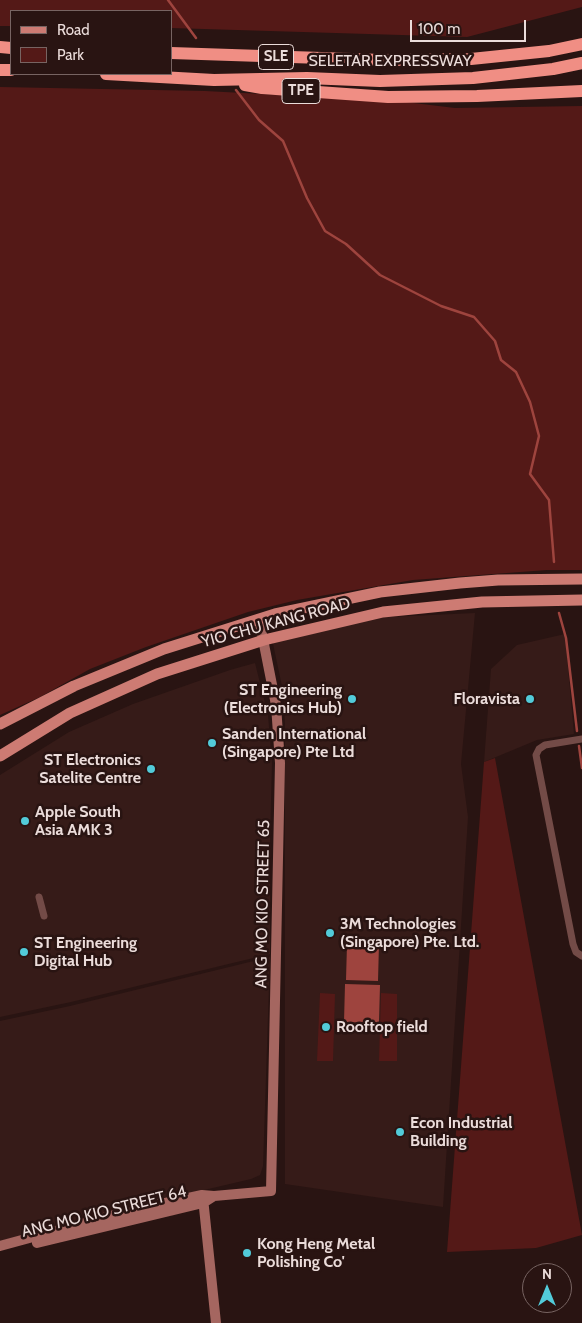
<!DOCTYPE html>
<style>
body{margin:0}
#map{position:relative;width:582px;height:1323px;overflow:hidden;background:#291412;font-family:Cabin,sans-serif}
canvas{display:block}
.legend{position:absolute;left:10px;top:10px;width:162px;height:65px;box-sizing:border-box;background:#291412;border:1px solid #776462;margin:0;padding:6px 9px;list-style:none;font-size:15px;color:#ebdcda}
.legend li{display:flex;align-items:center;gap:10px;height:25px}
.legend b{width:25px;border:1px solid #776462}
.north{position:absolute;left:522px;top:1263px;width:50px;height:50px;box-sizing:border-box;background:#291412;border:1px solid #776462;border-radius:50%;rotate:0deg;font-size:14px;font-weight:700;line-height:20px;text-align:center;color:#ebdcda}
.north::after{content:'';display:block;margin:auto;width:18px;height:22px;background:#52cbd9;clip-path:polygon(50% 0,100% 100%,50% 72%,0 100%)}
.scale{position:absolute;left:410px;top:20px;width:116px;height:22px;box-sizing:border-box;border:2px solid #ebdcda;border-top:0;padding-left:6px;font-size:15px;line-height:18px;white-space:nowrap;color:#ebdcda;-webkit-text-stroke:4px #291412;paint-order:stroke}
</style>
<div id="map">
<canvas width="582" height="1323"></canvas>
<ul class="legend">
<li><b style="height:6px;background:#cd7b73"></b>Road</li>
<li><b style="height:14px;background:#541917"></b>Park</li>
</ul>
<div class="north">N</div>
<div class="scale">100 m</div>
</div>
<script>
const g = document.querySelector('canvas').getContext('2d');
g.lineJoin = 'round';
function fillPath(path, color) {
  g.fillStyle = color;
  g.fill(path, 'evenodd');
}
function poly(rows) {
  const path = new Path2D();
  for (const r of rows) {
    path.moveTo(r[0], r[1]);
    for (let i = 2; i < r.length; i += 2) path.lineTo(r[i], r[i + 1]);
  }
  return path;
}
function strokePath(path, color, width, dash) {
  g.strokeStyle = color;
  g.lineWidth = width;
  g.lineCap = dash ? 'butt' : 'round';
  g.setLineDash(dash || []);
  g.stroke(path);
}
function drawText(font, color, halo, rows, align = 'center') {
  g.font = font + ' Cabin,sans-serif';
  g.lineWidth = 5;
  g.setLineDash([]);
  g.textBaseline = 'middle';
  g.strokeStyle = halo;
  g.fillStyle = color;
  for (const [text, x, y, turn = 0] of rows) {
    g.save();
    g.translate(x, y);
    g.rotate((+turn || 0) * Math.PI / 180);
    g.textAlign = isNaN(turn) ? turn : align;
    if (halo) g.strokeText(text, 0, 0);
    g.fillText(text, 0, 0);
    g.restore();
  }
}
fillPath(poly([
 [475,613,461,764,468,817,443,1207,285,1184,285,724,283,691,272,639,367,618],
 [565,634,574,734,537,740,484,762,491,669,517,645],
 [255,663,268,715,272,763,270,838,270,954,71,1002,0,1017,0,775,69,732,133,704,230,670],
 [270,957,263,1166,260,1175,251,1179,119,1210,0,1241,0,1021,70,1006]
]), '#361b18');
fillPath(poly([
 [0,0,582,0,582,7,467,37,171,28,171,11,11,11,11,26,0,26],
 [0,87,205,91,397,101,455,108,582,106,582,570,547,570,413,580,297,600,248,612,146,647,90,669,40,697,0,715],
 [495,758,582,1235,536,1248,447,1252,484,762],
 [320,993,335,994,333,1061,317,1061],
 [381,993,397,994,397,1061,379,1061]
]), '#541917');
fillPath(poly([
 [347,944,379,944,378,981,346,980],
 [345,984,380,985,379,1023,344,1022]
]), '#9e443e');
strokePath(poly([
 [168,0,196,38],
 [236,90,259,120,283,141,307,198,325,231,346,244,380,275,441,306,474,317,495,341,501,360,516,372,530,402,539,436,530,474,549,500,554,562],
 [559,613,566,638,577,731],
 [579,746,582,768]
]), '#9e443e', 2.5);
strokePath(poly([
 [582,739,545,745,539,749,536,755,573,944,576,952,582,956],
 [39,897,44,916]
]), '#734b47', 7);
strokePath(poly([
 [203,1198,216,1323],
 [37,1243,203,1203,214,1196],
 [0,1246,129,1211,202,1195,214,1196,271,1191,280,763,276,705,259,619]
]), '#a56660', 10);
strokePath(poly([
 [0,724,74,686,164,649,275,614,380,592,460,583,498,580,582,579],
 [0,756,70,713,157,674,264,640,383,612,482,602,582,600]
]), '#cd7b73', 11);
strokePath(poly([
 [0,47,11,48],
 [171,53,382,60,471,59,549,51,582,44],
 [0,70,11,70],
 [106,74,214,80,307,78,380,81,473,78,553,69,582,63],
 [245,85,262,88,388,97,477,96,582,91]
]), '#f08e84', 12);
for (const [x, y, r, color] of [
 [352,699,5,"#52cbd9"],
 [530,699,5,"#52cbd9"],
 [212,743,5,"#52cbd9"],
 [151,769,5,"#52cbd9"],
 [25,821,5,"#52cbd9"],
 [330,933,5,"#52cbd9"],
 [24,952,5,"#52cbd9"],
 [326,1027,5,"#52cbd9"],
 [400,1132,5,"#52cbd9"],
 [247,1253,5,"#52cbd9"]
]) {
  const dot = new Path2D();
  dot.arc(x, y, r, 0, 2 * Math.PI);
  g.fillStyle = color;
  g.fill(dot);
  strokePath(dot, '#291412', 2);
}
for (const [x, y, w] of [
 [276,57,35],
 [301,91,38]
]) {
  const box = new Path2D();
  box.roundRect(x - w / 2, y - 12.5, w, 25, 4);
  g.fillStyle = '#291412';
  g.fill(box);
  strokePath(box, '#ebdcda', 1);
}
drawText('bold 15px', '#ebdcda', null, [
 ["SLE",276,57],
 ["TPE",301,91]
]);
drawText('16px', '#ebdcda', '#291412', [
 ["SELETAR EXPRESSWAY",390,61],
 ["YIO CHU KANG ROAD",276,623,-15],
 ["ANG MO KIO STREET 65",263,904,-89],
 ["ANG MO KIO STREET 64",104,1212,-14]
]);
drawText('bold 16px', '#ebdcda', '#291412', [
 ["ST Engineering",342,690,"right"],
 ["(Electronics Hub)",342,708,"right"],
 ["Floravista",520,699,"right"],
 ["Sanden International",222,734],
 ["(Singapore) Pte Ltd",222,752],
 ["ST Electronics",141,760,"right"],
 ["Satelite Centre",141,778,"right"],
 ["Apple South",35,812],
 ["Asia AMK 3",35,830],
 ["3M Technologies",340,924],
 ["(Singapore) Pte. Ltd.",340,942],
 ["ST Engineering",34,943],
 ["Digital Hub",34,961],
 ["Rooftop field",336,1027],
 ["Econ Industrial",410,1123],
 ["Building",410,1141],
 ["Kong Heng Metal",257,1244],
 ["Polishing Co'",257,1262]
], 'left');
</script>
